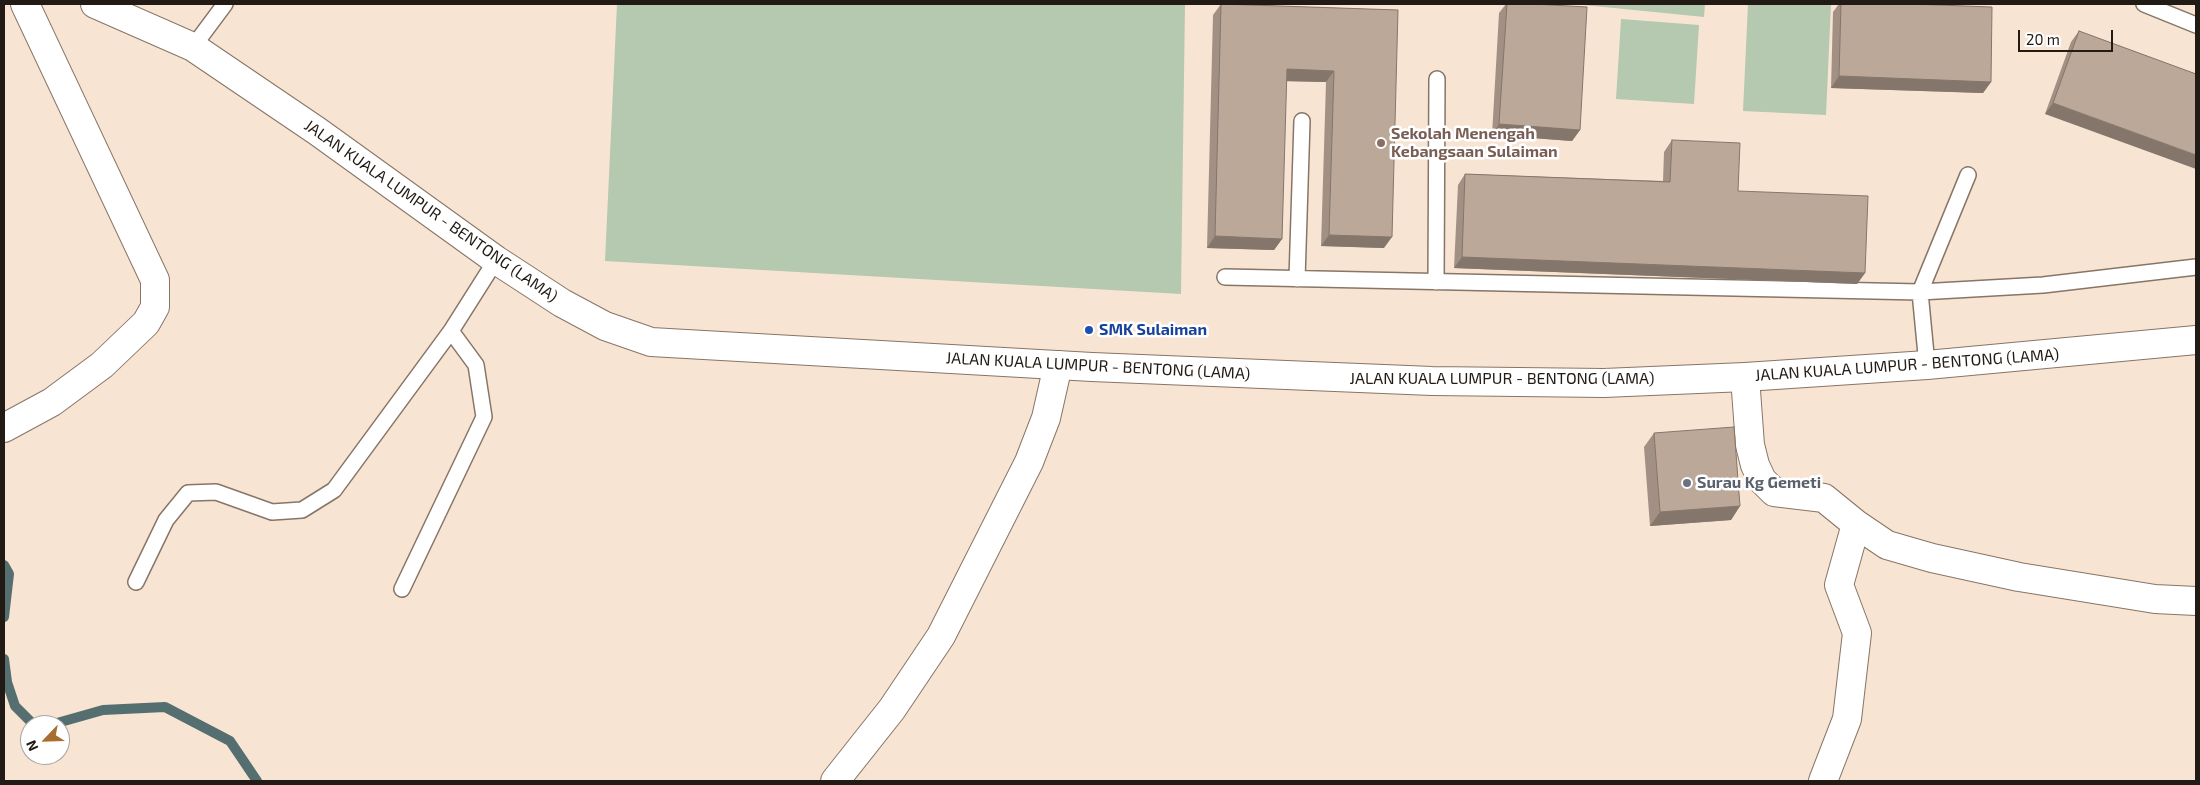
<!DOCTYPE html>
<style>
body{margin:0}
#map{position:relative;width:2200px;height:785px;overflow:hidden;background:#f8e4d3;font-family:"Exo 2",sans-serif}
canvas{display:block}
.frame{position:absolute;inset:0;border:5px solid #221b15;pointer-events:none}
.north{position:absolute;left:20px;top:715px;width:50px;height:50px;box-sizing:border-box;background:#fff;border:1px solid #a7a4a1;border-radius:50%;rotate:246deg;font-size:14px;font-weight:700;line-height:20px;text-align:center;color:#221b15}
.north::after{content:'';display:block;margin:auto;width:18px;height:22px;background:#a96e2f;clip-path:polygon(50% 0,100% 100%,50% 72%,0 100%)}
.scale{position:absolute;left:2018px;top:30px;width:95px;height:22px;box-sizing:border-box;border:2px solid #221b15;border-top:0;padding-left:6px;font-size:15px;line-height:18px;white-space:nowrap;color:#221b15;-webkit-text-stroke:4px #fff;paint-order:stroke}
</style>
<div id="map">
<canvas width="2200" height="785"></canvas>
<div class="frame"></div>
<div class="north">N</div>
<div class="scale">20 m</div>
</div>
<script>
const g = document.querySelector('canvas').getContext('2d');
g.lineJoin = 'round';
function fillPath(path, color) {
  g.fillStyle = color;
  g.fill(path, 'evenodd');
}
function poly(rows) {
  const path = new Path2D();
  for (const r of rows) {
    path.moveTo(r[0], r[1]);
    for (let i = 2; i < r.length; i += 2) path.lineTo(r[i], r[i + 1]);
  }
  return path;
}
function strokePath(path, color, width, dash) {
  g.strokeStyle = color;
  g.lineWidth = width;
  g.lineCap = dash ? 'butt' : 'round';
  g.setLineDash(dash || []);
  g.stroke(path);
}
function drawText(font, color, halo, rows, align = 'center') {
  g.font = font + ' "Exo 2",sans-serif';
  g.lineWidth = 5;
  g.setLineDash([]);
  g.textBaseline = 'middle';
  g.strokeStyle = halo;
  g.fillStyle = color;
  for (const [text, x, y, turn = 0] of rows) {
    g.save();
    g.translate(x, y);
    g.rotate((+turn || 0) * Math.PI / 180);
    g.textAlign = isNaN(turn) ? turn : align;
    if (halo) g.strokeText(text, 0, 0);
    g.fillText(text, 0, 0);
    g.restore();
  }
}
fillPath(poly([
 [617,4,1185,4,1181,294,605,261],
 [1574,4,1705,4,1704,17],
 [1748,4,1831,4,1826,115,1743,111],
 [1621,19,1699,25,1694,104,1616,99]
]), '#b5c8b0');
strokePath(poly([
 [4,565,9,574,4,617],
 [4,659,7,682,15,706,34,725],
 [50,725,103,710,165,707,230,741,257,781]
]), '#556e6f', 10);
const service = poly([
 [2144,4,2196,25],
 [193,47,225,4],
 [1968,175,1920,292,2043,285,2196,267],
 [1225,277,1920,292,1927,365],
 [1297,279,1302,121],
 [1436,282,1437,79],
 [136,582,166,520,188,493,216,492,272,512,302,510,334,490,451,331,496,260],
 [402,589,484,417,476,365,451,331]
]);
const minor = poly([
 [1745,377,1750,445,1755,465,1762,480,1774,492,1824,498,1856,524,1887,545,1932,558,2019,577,2155,599,2196,601],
 [4,428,52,402,102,365,146,323,155,307,155,280,25,4],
 [835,781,892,709,941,636,1029,462,1046,418,1058,365],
 [1823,781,1847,719,1857,633,1839,585,1856,524]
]);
const tertiary = poly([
 [95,4,193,47,317,131,496,260,562,303,605,326,651,342,1092,367,1432,381,1604,383,1745,377,1927,365,2196,340]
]);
strokePath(service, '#877566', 18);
strokePath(minor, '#877566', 30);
strokePath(tertiary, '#877566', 30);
strokePath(service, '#fff', 15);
strokePath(minor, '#fff', 28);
strokePath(tertiary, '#fff', 28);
fillPath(poly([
 [1221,4,1398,10,1384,248,1321,246,1326,82,1286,81,1282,239,1274,250,1207,248,1213,15],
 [1506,4,1533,4,1580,130,1572,141,1492,135,1499,13],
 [1839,4,1911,4,1991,82,1983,93,1831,88,1833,12],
 [2079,31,2196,74,2045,114,2071,42],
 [1672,140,1738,191,1865,273,1857,284,1454,268,1458,185,1465,174,1663,181,1664,152],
 [1654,433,1740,506,1731,520,1650,526,1644,447]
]), '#a29084');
fillPath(poly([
 [1287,69,1334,71,1326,82,1279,81],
 [1839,76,1991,82,1983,93,1831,88],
 [2053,103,2196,155,2196,169,2045,114],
 [1499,124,1580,130,1572,141,1492,135],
 [1329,235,1392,237,1384,248,1321,246],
 [1215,236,1282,239,1274,250,1207,248],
 [1462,257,1865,273,1857,284,1454,268],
 [1740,506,1731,520,1650,526,1660,512]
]), '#84766b');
const building = poly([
 [1221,4,1398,10,1392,237,1329,235,1334,71,1287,69,1282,239,1215,236,1221,4],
 [1507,4,1533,4,1587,7,1580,130,1499,124,1507,4],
 [1841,4,1911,4,1992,7,1991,82,1839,76,1841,4],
 [2079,31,2196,74,2196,155,2053,103,2079,31],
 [1672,140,1740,143,1738,191,1868,196,1865,273,1462,257,1465,174,1670,182,1672,140],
 [1734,427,1740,506,1660,512,1654,433,1734,427]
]);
fillPath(building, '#bca899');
strokePath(building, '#84766b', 1);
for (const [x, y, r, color] of [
 [1381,143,5,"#8d6e63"],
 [1089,330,5,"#1a4fb4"],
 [1687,483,5,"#6b7280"]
]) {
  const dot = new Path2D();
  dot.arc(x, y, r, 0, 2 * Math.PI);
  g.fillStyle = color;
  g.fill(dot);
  strokePath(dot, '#fff', 2);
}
drawText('bold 16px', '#785e54', '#fff', [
 ["Sekolah Menengah",1391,134],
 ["Kebangsaan Sulaiman",1391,152]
], 'left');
drawText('16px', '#221b15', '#fff', [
 ["JALAN KUALA LUMPUR - BENTONG (LAMA)",431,211,35],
 ["JALAN KUALA LUMPUR - BENTONG (LAMA)",1907,365,-4],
 ["JALAN KUALA LUMPUR - BENTONG (LAMA)",1098,366,3],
 ["JALAN KUALA LUMPUR - BENTONG (LAMA)",1502,379]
]);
drawText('bold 16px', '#164399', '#fff', [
 ["SMK Sulaiman",1099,330]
], 'left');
drawText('bold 16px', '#5b616d', '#fff', [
 ["Surau Kg Gemeti",1697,483]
], 'left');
</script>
